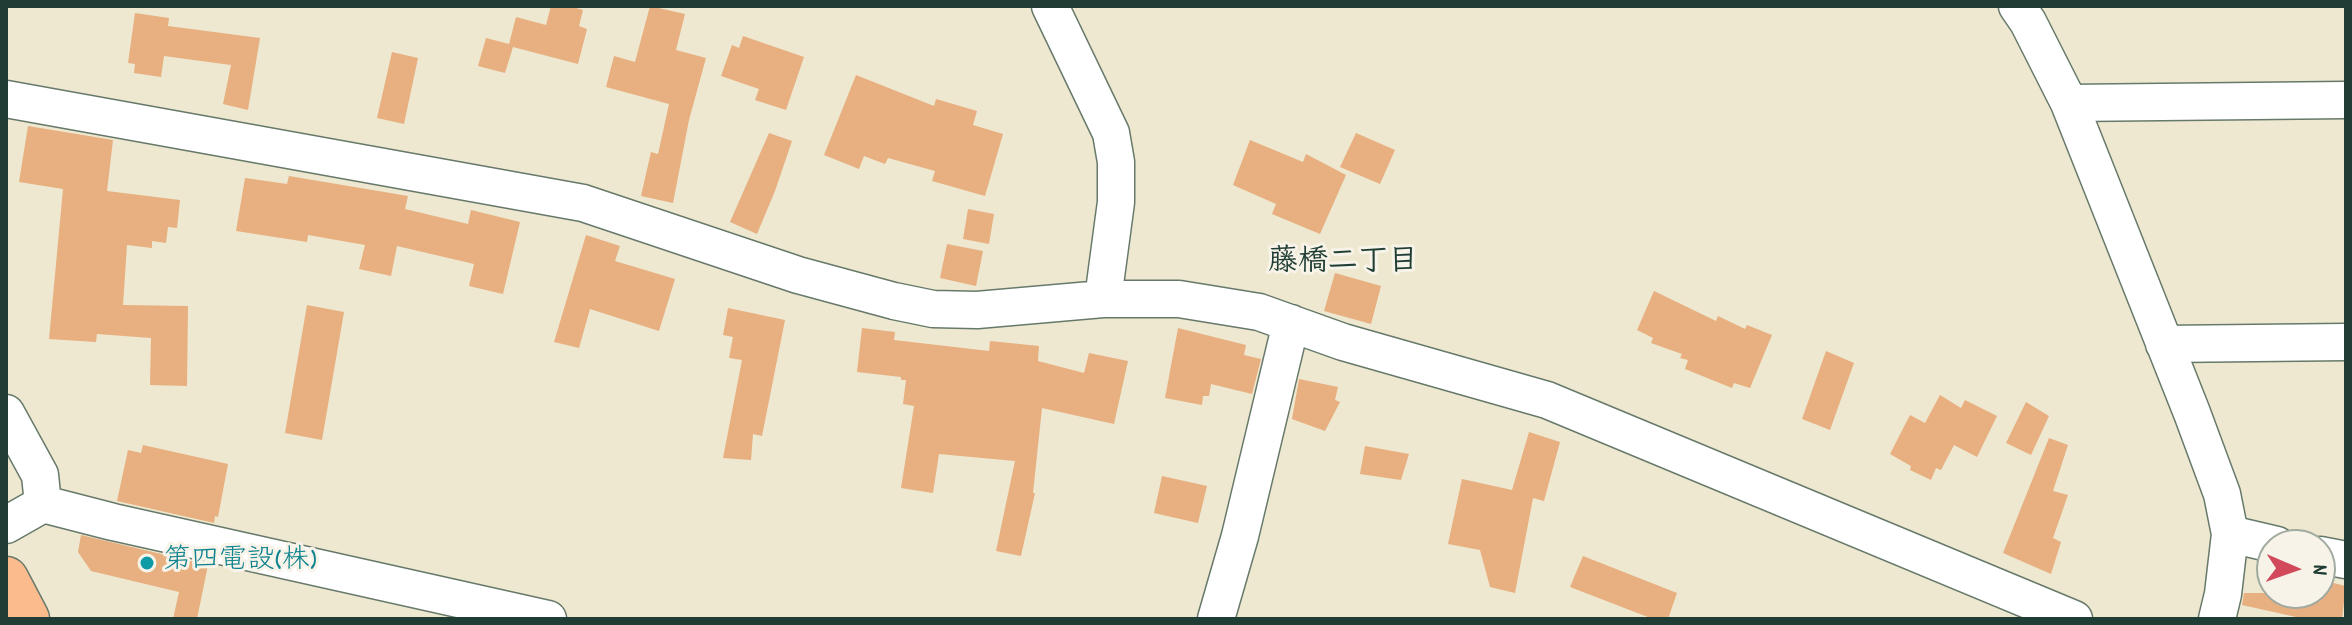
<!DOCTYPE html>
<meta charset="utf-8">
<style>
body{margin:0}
#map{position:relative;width:2352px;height:625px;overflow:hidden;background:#ede8cf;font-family:Dekko,sans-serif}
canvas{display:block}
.frame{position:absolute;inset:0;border:8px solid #1f3d34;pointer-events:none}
.north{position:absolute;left:2256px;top:529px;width:80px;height:80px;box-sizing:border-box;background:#f7f3e8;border:2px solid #a1aaa0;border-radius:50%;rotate:92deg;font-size:22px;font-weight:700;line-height:32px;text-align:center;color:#1f3d34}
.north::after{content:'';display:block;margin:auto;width:28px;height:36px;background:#d1495b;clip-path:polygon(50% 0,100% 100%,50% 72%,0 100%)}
</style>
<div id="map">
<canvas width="2352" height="625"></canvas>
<div class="frame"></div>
<div class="north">N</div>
</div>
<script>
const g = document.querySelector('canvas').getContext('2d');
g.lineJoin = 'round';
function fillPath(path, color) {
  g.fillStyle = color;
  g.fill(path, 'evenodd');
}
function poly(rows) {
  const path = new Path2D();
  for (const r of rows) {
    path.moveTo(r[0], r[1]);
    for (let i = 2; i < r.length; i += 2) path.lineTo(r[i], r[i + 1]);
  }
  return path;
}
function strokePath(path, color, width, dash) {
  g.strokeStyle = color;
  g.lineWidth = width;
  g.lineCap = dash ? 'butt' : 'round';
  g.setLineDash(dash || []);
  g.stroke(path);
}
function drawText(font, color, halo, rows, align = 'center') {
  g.font = font + ' Dekko,"Klee One",sans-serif';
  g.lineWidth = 6;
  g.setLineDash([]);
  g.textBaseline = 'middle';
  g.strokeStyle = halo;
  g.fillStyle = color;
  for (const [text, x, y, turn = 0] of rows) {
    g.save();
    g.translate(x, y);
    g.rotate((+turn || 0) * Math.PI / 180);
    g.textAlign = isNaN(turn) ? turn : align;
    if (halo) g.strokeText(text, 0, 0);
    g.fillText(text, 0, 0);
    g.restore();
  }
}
fillPath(poly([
 [551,6,569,6,583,10,579,26,587,29,578,64,513,47,505,73,478,66,486,38,509,44,516,17,546,25],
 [650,6,685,14,676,50,706,58,689,120,673,203,641,196,651,152,658,154,669,104,606,87,614,56,635,62],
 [135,13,169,18,168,26,260,38,248,110,223,104,231,65,164,56,161,77,134,73,135,64,128,63],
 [743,36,804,57,786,110,755,100,759,89,721,76,732,45,739,48],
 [392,52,418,58,404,124,377,118],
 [856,75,934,106,936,99,977,111,973,125,1003,134,985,196,932,181,935,171,888,158,885,164,864,156,859,169,824,155],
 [28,126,113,140,107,191,180,200,177,228,168,227,166,243,152,241,152,248,127,245,123,305,188,306,187,386,150,385,151,338,97,334,96,342,49,339,63,189,19,182],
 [769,133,792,141,775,191,757,234,730,222],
 [1356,133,1395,150,1380,184,1340,167],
 [1250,140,1303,162,1306,154,1346,175,1320,234,1272,214,1276,204,1233,185],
 [289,176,408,196,405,209,468,224,471,210,520,222,503,294,469,286,474,264,397,246,391,276,359,269,365,245,308,235,307,242,236,231,245,178,287,184],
 [968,209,994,214,989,244,963,239],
 [586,235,620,246,615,261,675,279,659,331,590,309,579,348,554,342],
 [947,244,983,251,976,286,940,278],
 [1335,273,1381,286,1371,324,1324,311],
 [1654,291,1716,321,1718,316,1745,329,1747,325,1772,335,1750,388,1734,383,1732,388,1685,369,1688,360,1680,358,1682,354,1651,343,1653,338,1637,330],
 [307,305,344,312,322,440,285,433],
 [728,308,785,320,762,436,753,434,751,460,723,458,742,360,729,358,733,337,723,335],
 [862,328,895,332,894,340,989,351,990,341,1039,346,1038,361,1084,373,1089,353,1128,361,1114,424,1042,408,1033,493,1035,493,1021,556,996,551,1015,461,939,454,933,493,901,488,914,406,903,404,906,380,901,380,901,377,857,372],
 [1178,328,1246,345,1244,355,1261,359,1252,394,1211,384,1209,396,1203,396,1202,405,1165,398],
 [1826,351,1854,363,1830,430,1802,419],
 [1299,379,1338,387,1335,400,1340,402,1325,431,1292,419],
 [1940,395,1961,408,1965,400,1997,416,1977,457,1954,445,1941,470,1936,468,1931,480,1910,470,1911,466,1890,454,1910,415,1925,423],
 [2026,402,2049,416,2031,455,2006,443],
 [1529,432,1560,442,1544,501,1533,498,1515,593,1490,587,1480,550,1448,544,1462,479,1512,490],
 [2049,438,2068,445,2053,491,2068,495,2053,538,2061,542,2051,574,2003,553],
 [143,445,228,464,218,517,215,516,214,523,117,501,128,450,141,453],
 [1365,446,1409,454,1401,480,1360,474],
 [1162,476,1207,486,1198,523,1154,513],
 [81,535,208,565,197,619,173,619,179,592,91,571,78,552],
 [1583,556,1677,593,1668,619,1653,619,1570,587],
 [2325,581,2346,586,2342,619,2305,619,2242,605,2244,593,2322,593]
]), '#e8af80');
const minor = poly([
 [1050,6,1111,133,1116,162,1116,202,1103,299],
 [2017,6,2028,22,2069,103,2192,413,2222,494,2230,534,2223,594,2217,619],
 [6,99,583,203,798,275,894,301,933,309,977,310,1103,299,1179,299,1259,312,1343,342,1547,400,2074,619],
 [2069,103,2346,100],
 [2164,344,2346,342],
 [6,413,40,475,43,504,6,525],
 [43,504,113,522,548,619],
 [2230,534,2277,545],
 [2320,555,2346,560],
 [1216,619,1240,536,1291,323]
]);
const major = poly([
 [6,579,27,619]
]);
strokePath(minor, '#67796a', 39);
strokePath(major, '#67796a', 47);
strokePath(minor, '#fff', 36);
strokePath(major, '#fbbb8c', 44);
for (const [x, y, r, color] of [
 [147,563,8,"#0f9aa8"]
]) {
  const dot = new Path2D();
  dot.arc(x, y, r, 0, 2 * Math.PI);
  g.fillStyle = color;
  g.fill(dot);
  strokePath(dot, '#f7f3e8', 3);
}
drawText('28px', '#0d838f', '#f7f3e8', [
 ["第四電設(株)",163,563]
], 'left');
drawText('bold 30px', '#1f3d34', '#f7f3e8', [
 ["藤橋二丁目",1343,265]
]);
</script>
